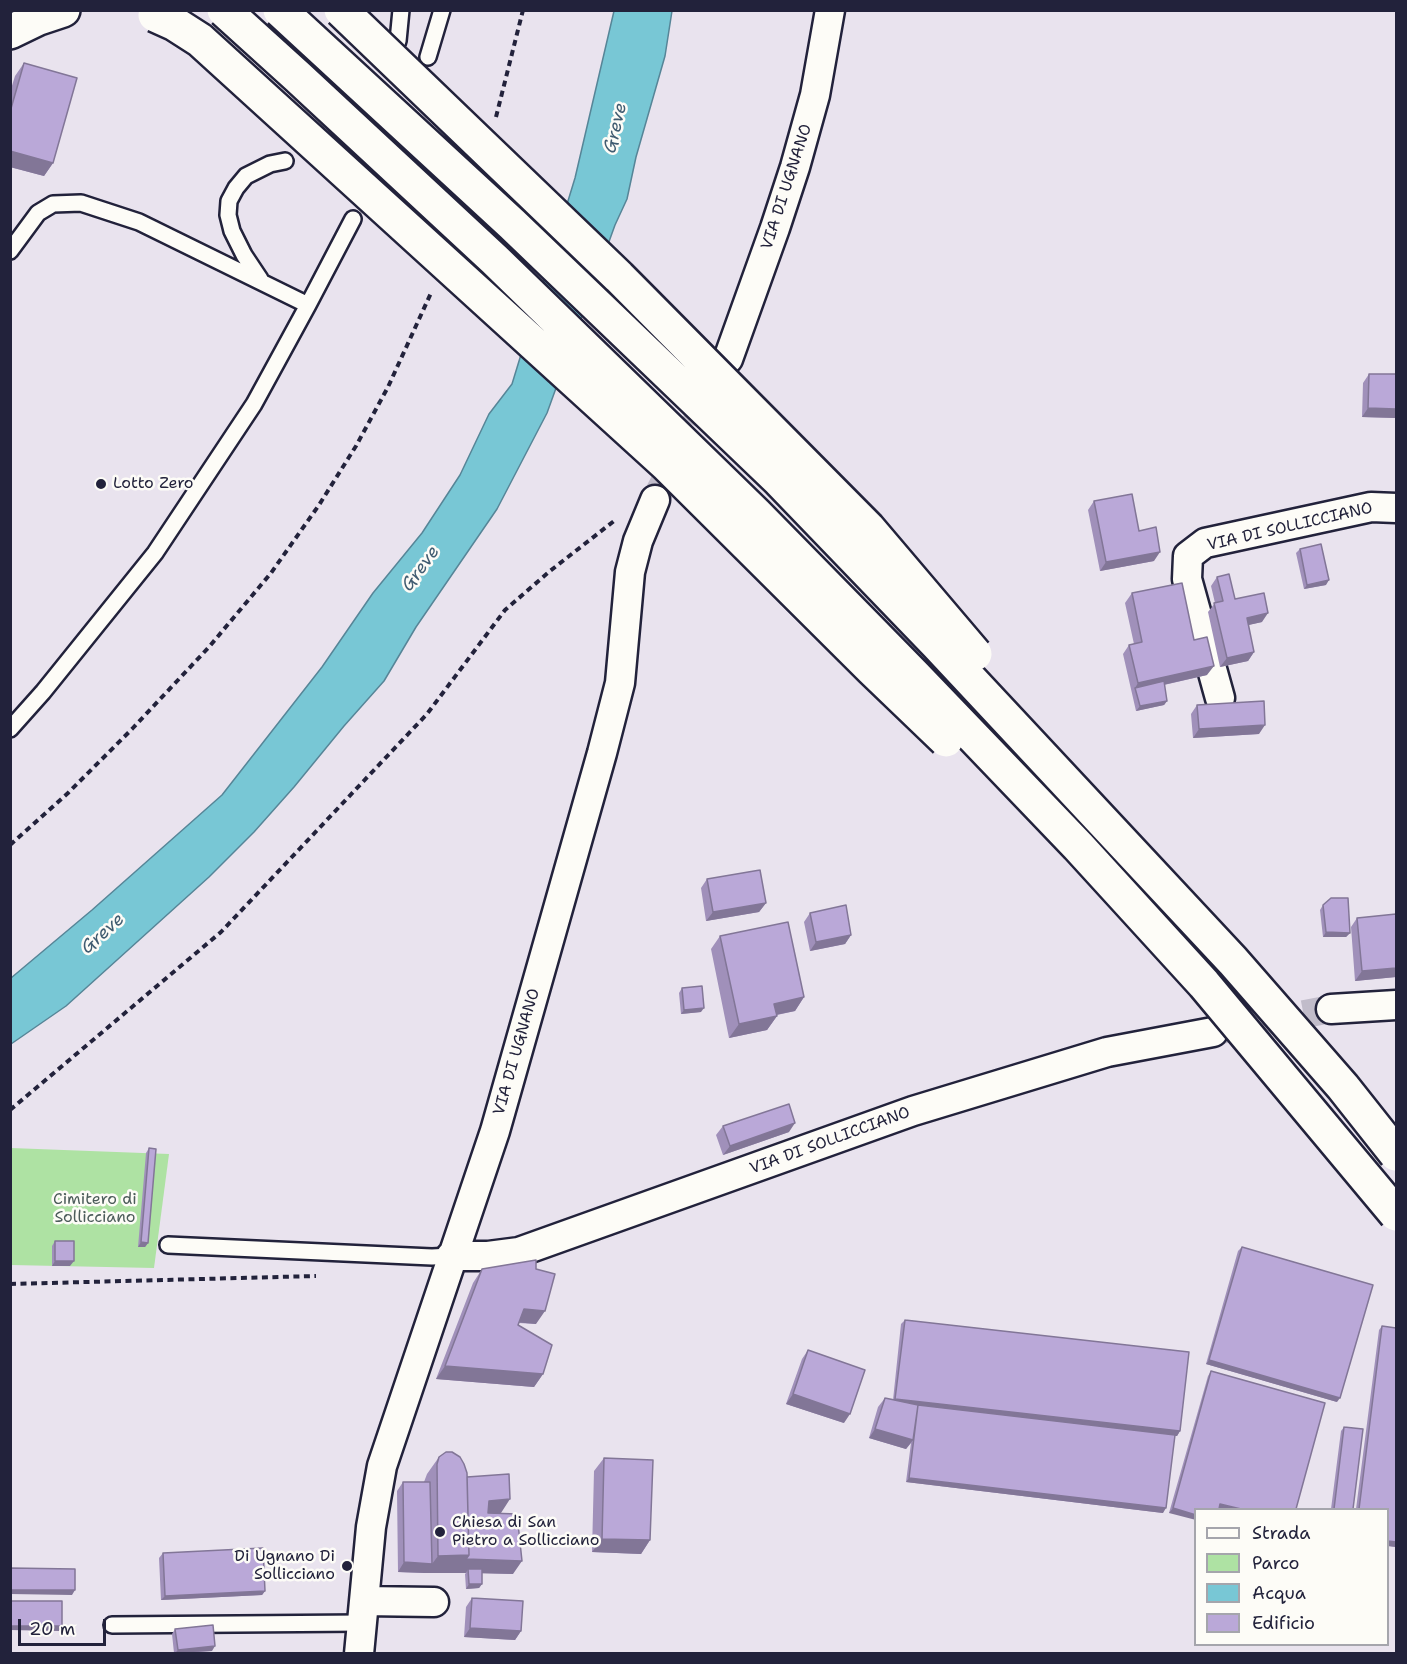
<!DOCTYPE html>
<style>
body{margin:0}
#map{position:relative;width:1407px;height:1664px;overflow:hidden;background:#e9e3ee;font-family:"Shantell Sans",sans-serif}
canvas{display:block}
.frame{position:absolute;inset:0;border:12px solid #22223b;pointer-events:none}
.legend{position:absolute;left:1194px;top:1508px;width:195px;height:138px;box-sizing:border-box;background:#fdfcf7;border:2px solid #a5a5ac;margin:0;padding:8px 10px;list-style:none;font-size:18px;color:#22223b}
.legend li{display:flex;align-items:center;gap:12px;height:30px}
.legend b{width:30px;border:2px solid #a5a5ac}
.scale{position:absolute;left:18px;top:1619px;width:88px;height:27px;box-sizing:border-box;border:3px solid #22223b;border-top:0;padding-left:8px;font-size:18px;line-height:21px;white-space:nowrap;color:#22223b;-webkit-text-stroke:4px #fdfcf7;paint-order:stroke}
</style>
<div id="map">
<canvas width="1407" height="1664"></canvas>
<div class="frame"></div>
<ul class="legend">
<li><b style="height:8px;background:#fdfcf7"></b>Strada</li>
<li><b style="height:16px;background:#aee2a3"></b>Parco</li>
<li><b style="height:16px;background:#78c7d5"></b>Acqua</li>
<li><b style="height:16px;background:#baa8d8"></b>Edificio</li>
</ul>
<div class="scale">20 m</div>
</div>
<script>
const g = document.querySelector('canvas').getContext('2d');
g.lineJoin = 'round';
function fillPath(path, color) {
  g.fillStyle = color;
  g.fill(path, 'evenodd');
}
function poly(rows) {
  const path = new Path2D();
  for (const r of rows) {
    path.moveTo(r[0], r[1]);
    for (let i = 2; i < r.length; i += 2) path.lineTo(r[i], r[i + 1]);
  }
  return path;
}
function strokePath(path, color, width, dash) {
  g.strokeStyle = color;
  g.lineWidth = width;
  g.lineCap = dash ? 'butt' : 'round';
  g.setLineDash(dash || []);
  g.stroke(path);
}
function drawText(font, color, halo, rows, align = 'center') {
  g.font = font + ' "Shantell Sans",sans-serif';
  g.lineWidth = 5;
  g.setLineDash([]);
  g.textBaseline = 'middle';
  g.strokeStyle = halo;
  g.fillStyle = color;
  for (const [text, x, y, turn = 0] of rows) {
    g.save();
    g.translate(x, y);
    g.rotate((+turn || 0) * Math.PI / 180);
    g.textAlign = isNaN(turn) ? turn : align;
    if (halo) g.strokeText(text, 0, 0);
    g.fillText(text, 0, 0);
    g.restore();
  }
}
fillPath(poly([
 [11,1148,169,1154,154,1268,11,1265]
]), '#aee2a3');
const water = poly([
 [614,11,672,11,665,56,636,157,627,199,615,225,547,413,497,509,416,627,384,681,344,726,294,787,254,832,209,877,66,1006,11,1044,11,978,92,910,222,795,322,667,373,593,422,533,460,475,489,414,512,384,575,178,614,11]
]);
fillPath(water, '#78c7d5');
strokePath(water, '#568597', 1.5);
strokePath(poly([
 [655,500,714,388],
 [1221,1030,1331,1009]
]), '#c1bcca', 28, [28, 14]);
const lane = poly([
 [398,41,401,10],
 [428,57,442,10],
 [10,251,38,213,53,204,81,203,139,222,308,305],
 [260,279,244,255,232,231,228,215,229,201,236,188,246,176,270,164,285,161],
 [10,729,43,692,155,553,254,404,308,305,353,219],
 [168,1245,432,1257,451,1256],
 [112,1625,362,1623]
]);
const street = poly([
 [728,359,775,228,795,167,815,95,830,10],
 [1220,698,1187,579,1188,556,1205,543,1371,507,1396,508],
 [1331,1009,1396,1005],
 [451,1256,488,1256,519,1252,913,1111,1107,1052,1213,1032],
 [364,1601,434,1602],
 [359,1654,371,1527,382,1466,495,1131,548,944,602,753,620,683,630,572,638,541,655,500]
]);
const highway = poly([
 [10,32,39,18,63,10]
]);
strokePath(lane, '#22223b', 20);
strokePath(street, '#22223b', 33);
strokePath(highway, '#22223b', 38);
strokePath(poly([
 [496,117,523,10],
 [10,845,68,793,132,729,209,647,271,573,319,505,356,446,388,387,431,293],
 [10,1110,221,932,427,714,505,610,550,571,614,521],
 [10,1284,316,1276]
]), '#22223b', 4, [6, 4.5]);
strokePath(lane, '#fdfcf7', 15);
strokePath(street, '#fdfcf7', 28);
strokePath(highway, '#fdfcf7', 33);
const highwayBridge = poly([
 [224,10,298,77,495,260,755,513,915,676,1078,846,1204,984,1396,1214],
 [280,10,512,224,778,479,937,644,1233,961,1343,1087,1396,1154],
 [341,10,619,277,868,528,975,654],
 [155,15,175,24,200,40,667,465,872,669,946,740]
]);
strokePath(highwayBridge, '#22223b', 38, []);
strokePath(highwayBridge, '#fdfcf7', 33);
fillPath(poly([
 [24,63,53,163,44,176,10,167,10,92,15,76],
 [1369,374,1396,374,1396,418,1362,417,1363,383],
 [1094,501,1139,531,1154,561,1100,571,1088,510],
 [1300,549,1326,585,1304,589,1296,553],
 [1217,577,1235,599,1262,622,1248,625,1254,652,1248,661,1220,667,1208,612,1215,603,1211,586],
 [1132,593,1194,640,1207,675,1164,685,1167,701,1164,705,1136,711,1123,654,1129,645,1134,644,1125,603],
 [1197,705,1259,734,1193,738,1191,714],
 [707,879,766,903,759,912,706,921,701,888],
 [1323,905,1350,933,1346,937,1323,937,1320,910],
 [810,913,851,935,845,944,810,951,804,922],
 [1396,914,1396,977,1355,981,1351,927,1357,918],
 [720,936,804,997,795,1011,777,1015,777,1016,767,1030,729,1038,711,949],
 [682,988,701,1012,681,1014,679,993],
 [723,1126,789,1132,723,1155,716,1135],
 [149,1148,148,1243,145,1247,138,1247,146,1153],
 [55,1241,70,1266,52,1266,52,1246],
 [1242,1247,1337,1402,1206,1364,1238,1251],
 [482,1269,536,1269,536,1324,519,1323,518,1325,543,1374,534,1387,436,1379,473,1283],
 [905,1320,1180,1431,1177,1436,1175,1436,1163,1513,906,1482,911,1443,906,1449,869,1438,878,1407,885,1398,893,1400,901,1324],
 [1382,1326,1396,1328,1396,1547,1388,1546,1388,1509,1356,1509,1379,1330],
 [808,1350,844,1423,786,1404,802,1359],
 [1211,1371,1219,1509,1169,1513,1208,1376],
 [1344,1427,1353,1509,1331,1509,1341,1431],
 [439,1457,467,1477,501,1513,492,1513,513,1574,482,1573,482,1584,479,1588,466,1589,465,1574,466,1573,425,1573,398,1572,397,1491,403,1482,424,1482,427,1474],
 [604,1458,650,1540,641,1554,592,1552,594,1471],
 [163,1553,265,1591,262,1595,161,1600,159,1558],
 [472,1598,521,1631,515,1640,464,1637,466,1607],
 [175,1629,212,1651,184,1653,174,1653,172,1634]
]), '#a090ba');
fillPath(poly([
 [10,151,53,163,44,176,10,167],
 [1368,408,1396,409,1396,418,1362,417],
 [1160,552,1154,561,1100,571,1106,562],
 [1329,580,1326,585,1304,589,1307,585],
 [1268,613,1262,622,1240,627,1247,618],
 [1254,652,1248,661,1220,667,1227,658],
 [1214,666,1207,675,1136,691,1135,688,1138,683],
 [1167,701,1164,705,1136,711,1140,706],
 [1265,725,1259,734,1193,738,1199,729],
 [766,903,759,912,706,921,713,912],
 [1326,932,1350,933,1346,937,1323,937],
 [851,935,845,944,810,951,816,942],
 [1396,968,1396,977,1355,981,1362,971],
 [804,997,795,1011,765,1017,774,1004],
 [704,1008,701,1012,681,1014,684,1010],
 [777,1016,767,1030,729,1038,739,1024],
 [795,1123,789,1132,723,1155,730,1146],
 [141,1242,148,1243,145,1247,138,1247],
 [55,1261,74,1261,70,1266,52,1266],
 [524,1309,545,1311,536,1324,514,1322],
 [1209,1360,1340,1398,1337,1402,1206,1364],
 [445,1366,543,1374,534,1387,436,1379],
 [793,1394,850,1414,844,1423,786,1404],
 [895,1399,1180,1431,1177,1436,892,1403],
 [875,1429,913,1440,906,1449,869,1438],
 [909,1478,1166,1508,1163,1513,906,1482],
 [510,1499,501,1513,479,1514,489,1501],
 [1220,1504,1241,1509,1221,1509,1217,1508],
 [1173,1508,1196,1515,1196,1520,1169,1513],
 [602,1539,650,1540,641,1554,592,1552],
 [1388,1541,1396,1542,1396,1547,1388,1546],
 [469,1555,522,1561,513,1574,468,1573,468,1569,466,1573,425,1573,398,1572,404,1562,432,1564,438,1556],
 [469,1584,482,1584,479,1588,466,1589],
 [10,1590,75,1590,72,1595,10,1594],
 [265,1591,262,1595,161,1600,165,1596],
 [10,1626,62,1626,59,1631,10,1630],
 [470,1628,521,1631,515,1640,464,1637],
 [215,1646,212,1651,175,1653,178,1650]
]), '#827697');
const building = poly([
 [24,63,77,78,53,163,10,151,10,112,24,63],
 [1369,374,1396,374,1396,409,1368,408,1369,374],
 [1132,494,1139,531,1156,527,1160,552,1106,562,1094,501,1132,494],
 [1321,544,1329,580,1307,585,1300,549,1321,544],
 [1229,574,1235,599,1264,593,1268,613,1247,618,1254,652,1227,658,1214,603,1223,601,1217,577,1229,574],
 [1182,583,1194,640,1207,637,1214,666,1138,683,1129,645,1142,642,1132,593,1182,583],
 [1164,681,1167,701,1140,706,1135,688,1164,681],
 [1264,701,1265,725,1199,729,1197,705,1264,701],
 [760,870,766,903,713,912,707,879,760,870],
 [1331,898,1348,898,1350,933,1326,932,1323,905,1331,898],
 [846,905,851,935,816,942,810,913,846,905],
 [1396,914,1396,968,1362,971,1357,918,1396,914],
 [788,922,804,997,774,1004,777,1016,739,1024,720,936,788,922],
 [702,986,704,1008,684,1010,682,988,702,986],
 [789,1104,795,1123,730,1146,723,1126,789,1104],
 [149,1148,156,1149,148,1243,141,1242,149,1148],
 [55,1241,74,1241,74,1261,55,1261,55,1241],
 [1242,1247,1373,1285,1340,1398,1209,1360,1242,1247],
 [536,1260,536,1269,555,1274,545,1311,524,1309,518,1325,552,1345,543,1374,445,1366,482,1269,536,1260],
 [905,1320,1189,1352,1180,1431,895,1399,905,1320],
 [1382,1326,1396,1328,1396,1542,1388,1541,1388,1509,1359,1509,1382,1326],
 [808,1350,865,1370,850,1414,793,1394,808,1350],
 [1211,1371,1325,1403,1296,1509,1241,1509,1220,1504,1219,1509,1196,1509,1196,1515,1173,1508,1211,1371],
 [885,1398,918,1405,913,1440,875,1429,885,1398],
 [918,1405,1175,1435,1166,1508,909,1478,918,1405],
 [1344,1427,1363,1429,1353,1509,1334,1509,1344,1427],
 [446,1452,452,1452,460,1457,464,1464,467,1473,469,1555,438,1556,437,1464,439,1457,446,1452],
 [604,1458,653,1460,650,1540,602,1539,604,1458],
 [509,1474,510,1499,489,1501,488,1513,517,1514,522,1561,466,1559,469,1555,467,1477,509,1474],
 [403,1482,430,1482,432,1564,404,1562,403,1482],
 [263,1548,265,1591,165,1596,163,1553,263,1548],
 [10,1568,75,1569,75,1590,10,1590,10,1568],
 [468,1569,482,1569,482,1584,469,1584,468,1569],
 [472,1598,523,1601,521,1631,470,1628,472,1598],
 [10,1601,62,1601,62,1626,10,1626,10,1601],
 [213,1625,215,1646,178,1650,175,1629,213,1625]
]);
fillPath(building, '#baa8d8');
strokePath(building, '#827697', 1.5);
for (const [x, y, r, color] of [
 [101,484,6,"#22223b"],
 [440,1532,6,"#22223b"],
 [347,1566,6,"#22223b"]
]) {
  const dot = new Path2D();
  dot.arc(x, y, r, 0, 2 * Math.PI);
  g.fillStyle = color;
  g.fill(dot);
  strokePath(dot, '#fdfcf7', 2);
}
drawText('16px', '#22223b', '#fdfcf7', [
 ["VIA DI UGNANO",787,187,-72],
 ["VIA DI SOLLICCIANO",1290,527,-13],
 ["VIA DI UGNANO",517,1052,-74],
 ["VIA DI SOLLICCIANO",830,1141,-20]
]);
drawText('16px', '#22223b', '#fdfcf7', [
 ["Lotto Zero",113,484],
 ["Chiesa di San",452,1523],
 ["Pietro a Sollicciano",452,1541],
 ["Di Ugnano Di",335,1557,"right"],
 ["Sollicciano",335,1575,"right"]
], 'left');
drawText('16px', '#4c5c5a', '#fdfcf7', [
 ["Cimitero di",95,1200],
 ["Sollicciano",95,1218]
]);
drawText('italic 18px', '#405c71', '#fdfcf7', [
 ["Greve",616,128,-77],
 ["Greve",421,569,-54],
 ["Greve",103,934,-42]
]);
</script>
